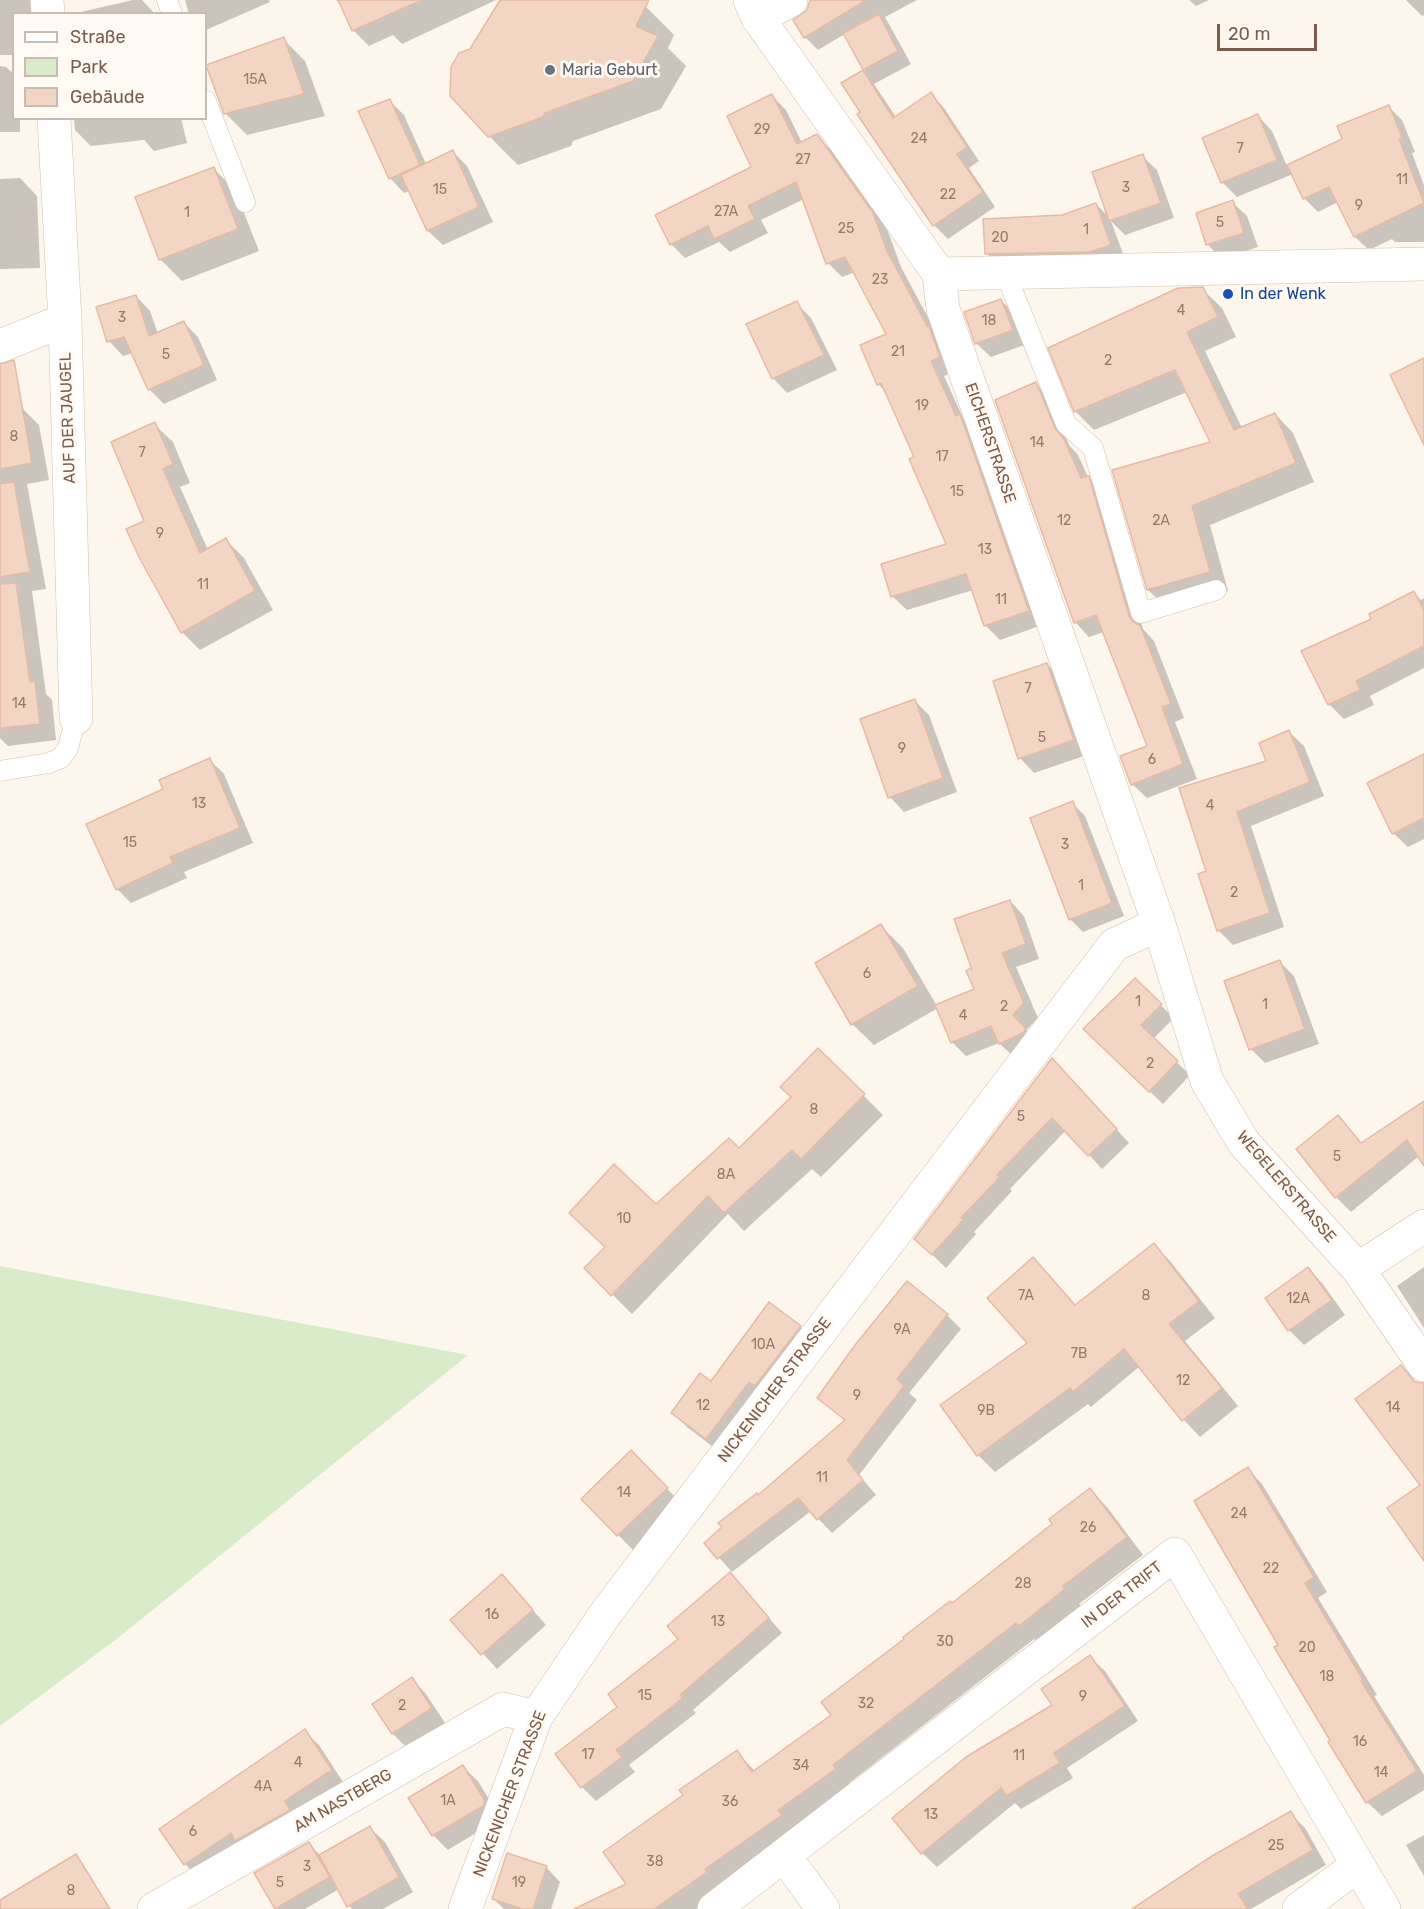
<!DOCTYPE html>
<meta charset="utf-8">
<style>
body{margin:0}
#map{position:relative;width:1424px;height:1909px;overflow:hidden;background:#fdf6ec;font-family:Rubik,sans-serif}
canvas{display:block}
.legend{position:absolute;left:12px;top:12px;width:195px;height:108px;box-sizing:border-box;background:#fffaf3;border:2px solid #cabbb1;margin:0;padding:8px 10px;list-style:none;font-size:18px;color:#7a5c4d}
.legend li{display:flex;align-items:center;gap:12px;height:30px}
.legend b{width:30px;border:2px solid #cabbb1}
.scale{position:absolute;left:1217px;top:24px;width:100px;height:27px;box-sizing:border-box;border:3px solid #7a5c4d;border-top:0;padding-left:8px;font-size:18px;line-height:21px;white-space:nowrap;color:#7a5c4d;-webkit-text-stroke:4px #fffaf3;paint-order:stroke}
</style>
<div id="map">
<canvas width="1424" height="1909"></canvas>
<ul class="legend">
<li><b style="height:8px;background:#fff"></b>Straße</li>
<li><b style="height:16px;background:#d8ecc9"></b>Park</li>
<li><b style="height:16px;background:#f3d5c3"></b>Gebäude</li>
</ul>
<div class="scale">20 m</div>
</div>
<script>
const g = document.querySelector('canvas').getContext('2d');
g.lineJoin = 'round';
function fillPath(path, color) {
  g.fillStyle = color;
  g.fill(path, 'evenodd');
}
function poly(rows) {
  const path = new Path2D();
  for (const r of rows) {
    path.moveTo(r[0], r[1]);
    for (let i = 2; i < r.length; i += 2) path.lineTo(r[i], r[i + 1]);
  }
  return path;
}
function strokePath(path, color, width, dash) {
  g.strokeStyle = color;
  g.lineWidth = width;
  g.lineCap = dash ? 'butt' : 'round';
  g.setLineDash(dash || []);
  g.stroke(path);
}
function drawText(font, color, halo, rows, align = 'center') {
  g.font = font + ' Rubik,sans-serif';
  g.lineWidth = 6;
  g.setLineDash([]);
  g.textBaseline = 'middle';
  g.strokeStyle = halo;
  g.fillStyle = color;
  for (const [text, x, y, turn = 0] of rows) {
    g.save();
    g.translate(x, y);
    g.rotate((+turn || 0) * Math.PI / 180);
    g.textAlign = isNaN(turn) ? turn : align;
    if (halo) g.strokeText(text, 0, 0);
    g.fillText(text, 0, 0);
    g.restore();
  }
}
fillPath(poly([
 [0,1266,110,1287,468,1355,118,1638,0,1726]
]), '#d8ecc9');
fillPath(poly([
 [0,0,39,0,40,14,14,14,14,55,0,55],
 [133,0,142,0,155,14,72,14],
 [185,0,269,0,270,2,206,30,206,14,189,14],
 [336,0,496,0,402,44,393,35,369,46,353,30,342,6],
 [583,0,629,0,646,7,674,35,668,48,686,66,661,109,573,141,571,146,518,165,489,136],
 [811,0,917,0,885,17,911,64,874,84,896,117,931,94,944,108,979,161,969,168,995,207,948,239,934,225,859,114,862,113,843,83,865,71,845,34,818,50,805,37],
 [1189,0,1209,0,1196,6],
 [1406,0,1424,0,1424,15,1422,16],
 [283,39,305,61,325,116,247,135,225,113],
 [0,66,6,67,14,74,14,118,20,118,20,132,0,132],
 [772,96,786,110,802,143,817,136,831,150,887,229,901,267,939,338,953,372,944,376,965,422,1042,625,1000,640,986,626,973,590,907,610,892,596,948,545,916,457,887,393,878,384,888,335,855,272,842,277,828,263,804,199,761,220,768,233,730,252,719,242,685,258,671,244,753,167],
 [389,100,404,115,426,164,453,152,467,166,493,222,443,245,428,231,410,191,404,193,390,178],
 [1388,106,1402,120,1415,152,1412,153,1424,185,1424,242,1395,242,1392,239,1369,250,1355,237,1338,202,1318,212,1304,198,1293,174,1237,197,1223,183,1204,139,1258,116,1272,131,1287,166,1344,140],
 [74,118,181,118,187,143,154,151,144,140,91,146,75,130],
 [1142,156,1157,170,1174,218,1125,235,1111,221,1125,259,1001,268,987,254,1062,216,1096,204,1110,218],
 [214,169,235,190,259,251,182,281,160,259],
 [20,178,37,196,40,268,0,269,0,179],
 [1232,202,1247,216,1258,247,1222,259,1208,245,1198,214],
 [1202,289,1222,308,1236,337,1205,351,1242,428,1275,414,1293,433,1314,482,1210,525,1228,591,1167,608,1148,590,1212,443,1187,392,1094,430,1075,411],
 [136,296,150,311,158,334,184,323,198,337,217,380,164,404,150,390,133,353,123,356,109,341],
 [1001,300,1015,315,1027,344,991,357,976,343],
 [796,303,811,318,837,370,787,393,773,378],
 [1036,384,1050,398,1069,445,1078,455,1088,477,1103,492,1143,629,1154,641,1184,718,1175,722,1197,779,1147,798,1132,784,1149,747,1104,632,1089,637,1075,622],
 [22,408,39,425,49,480,27,484,46,589,32,591,46,694,52,700,56,740,8,746,0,738,0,412],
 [154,424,173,442,190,483,180,487,208,550,226,540,244,558,273,610,200,650,182,632],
 [1413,592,1421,600,1424,598,1424,668,1370,696,1374,705,1344,719,1329,704,1373,620],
 [1047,664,1061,679,1087,755,1034,773,1020,758],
 [915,701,929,715,957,792,904,812,890,797],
 [1289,732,1304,746,1324,796,1251,826,1284,927,1233,945,1218,930,1208,872,1181,789,1268,762],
 [210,760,224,774,253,843,184,872,187,878,131,903,117,889,164,789],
 [1424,762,1424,839,1408,847,1393,833],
 [1072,803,1085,816,1124,916,1083,932,1070,919],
 [1010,901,1024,916,1039,959,1016,967,1038,1018,1026,1030,1040,1045,1015,1058,999,1043,966,1056,952,1042,938,1008,874,1045,852,1024,881,926,903,948,937,1006,976,990,976,976],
 [1280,962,1294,976,1319,1044,1265,1063,1251,1049],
 [1135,980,1174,1018,1153,1039,1190,1075,1163,1104,1098,1042],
 [818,1050,883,1115,821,1177,812,1169,744,1231,728,1214,632,1314,586,1268,656,1206,739,1150,793,1097],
 [1065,1073,1129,1143,1102,1169,1066,1130,1010,1189,1012,1191,974,1232,976,1234,946,1268,916,1239],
 [1424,1102,1424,1163,1419,1156,1351,1212,1336,1197,1298,1150,1338,1117,1362,1144],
 [1154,1245,1170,1261,1215,1318,1185,1341,1238,1406,1200,1437,1184,1420,1140,1366,1091,1407,1088,1404,995,1472,978,1455,1029,1343],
 [1424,1267,1424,1328,1397,1286],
 [1308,1269,1322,1283,1345,1315,1304,1345,1289,1330,1267,1299],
 [907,1283,947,1315,961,1329,909,1393,917,1400,859,1475,876,1495,832,1533,811,1511,732,1572,706,1543,846,1422,819,1398],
 [800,1327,814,1341,721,1453,687,1427,673,1413,711,1383],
 [631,1452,681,1503,633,1550,583,1499],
 [1248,1469,1262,1484,1327,1592,1318,1598,1377,1695,1374,1696,1424,1775,1424,1790,1382,1816,1367,1802,1281,1645],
 [1090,1490,1107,1507,1143,1555,1079,1604,1082,1607,1037,1642,1034,1639,849,1783,853,1787,696,1909,646,1909,685,1795,736,1752,755,1771,833,1716,952,1605,1054,1524],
 [744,1589,782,1633,693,1710,696,1713,629,1765,635,1772,596,1801,582,1787,620,1707],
 [516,1591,546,1625,497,1669,452,1620],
 [1090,1657,1105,1671,1138,1721,1067,1768,1073,1778,1021,1809,1015,1803,937,1867,922,1853,1054,1705],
 [412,1679,426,1694,445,1723,407,1748,393,1734,374,1704],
 [304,1731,319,1745,345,1785,200,1879,185,1864,161,1829],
 [463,1767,478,1781,499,1816,497,1820,448,1850,433,1835,410,1799],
 [1290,1813,1305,1828,1326,1865,1251,1909,1133,1909],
 [370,1828,385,1842,413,1892,383,1909,352,1909,339,1889,305,1909,277,1909,256,1874,309,1844,321,1856],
 [1424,1835,1424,1876,1406,1845],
 [546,1867,560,1882,551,1909,504,1909,494,1899]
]), '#0003');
const building = poly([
 [338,0,422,0,352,31,338,0],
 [500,0,649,0,636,26,658,36,633,81,545,113,543,117,488,137,450,96,451,67,459,53,470,49,500,0],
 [810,0,866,0,804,38,793,20,807,10,810,0],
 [879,14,898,51,863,70,843,33,879,14],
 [284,37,304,94,224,114,206,65,284,37],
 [863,70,893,118,931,92,967,147,957,154,983,192,933,226,857,114,860,112,841,83,863,70],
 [772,94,797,144,817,134,873,213,887,251,927,326,929,326,940,357,931,361,956,416,960,414,1029,611,984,626,966,574,891,597,881,564,946,544,909,459,914,457,881,383,877,385,860,345,886,334,845,257,826,264,796,182,748,206,755,219,714,239,708,226,670,245,655,215,751,167,727,116,772,94],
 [390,99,420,165,389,179,358,111,390,99],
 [1389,105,1402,138,1399,139,1424,203,1354,237,1329,187,1303,199,1287,165,1342,139,1337,126,1389,105],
 [1258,114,1277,160,1221,183,1202,138,1258,114],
 [453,150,479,207,427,231,401,175,453,150],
 [1143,154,1161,203,1109,221,1092,172,1143,154],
 [214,167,238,229,159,260,135,197,214,167],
 [1233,200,1244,233,1206,245,1196,213,1233,200],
 [1096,203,1111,245,1090,252,985,254,983,219,1062,215,1096,203],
 [1203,287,1218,317,1187,332,1234,430,1275,413,1296,463,1192,506,1210,572,1147,590,1112,470,1210,442,1175,370,1074,412,1048,348,1178,288,1203,287],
 [136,295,149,336,184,321,204,365,148,390,124,337,107,342,96,307,136,295],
 [1001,299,1013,330,975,344,964,312,1001,299],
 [797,301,824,355,772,379,746,324,797,301],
 [1424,358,1424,445,1390,375,1424,358],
 [14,360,32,463,0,469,0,364,14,360],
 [1036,382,1055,428,1064,439,1081,478,1089,476,1129,616,1133,622,1140,625,1171,704,1162,707,1183,764,1131,785,1120,756,1147,746,1096,615,1074,623,995,400,1036,382],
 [155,422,173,464,163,469,200,553,226,538,255,591,181,633,140,559,126,529,144,521,111,442,155,422],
 [14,482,30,572,0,577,0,484,14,482],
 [16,583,30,682,35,681,40,724,0,728,0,584,16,583],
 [1414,591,1424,611,1424,646,1356,681,1360,690,1328,705,1301,651,1371,619,1369,614,1414,591],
 [1047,663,1074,740,1018,759,993,681,1047,663],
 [915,699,943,778,888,798,860,719,915,699],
 [1289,730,1310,782,1237,812,1270,913,1217,931,1198,874,1206,871,1179,788,1266,761,1259,743,1289,730],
 [1424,754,1424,818,1392,834,1367,783,1424,754],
 [210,758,240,828,170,857,173,863,116,890,86,824,163,789,159,780,210,758],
 [1073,801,1112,903,1069,920,1030,818,1073,801],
 [1010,900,1026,944,1002,953,1024,1003,1013,1015,1026,1029,1023,1033,999,1044,991,1026,951,1043,935,1005,974,989,966,971,970,968,972,970,954,919,1010,900],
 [881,924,918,986,851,1025,815,963,881,924],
 [1280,960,1305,1029,1249,1050,1224,981,1280,960],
 [1135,978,1162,1004,1141,1025,1178,1061,1149,1092,1083,1029,1135,978],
 [818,1048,865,1094,801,1159,792,1150,724,1213,708,1196,611,1296,584,1268,605,1247,569,1213,614,1164,656,1204,729,1138,739,1148,791,1097,780,1087,818,1048],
 [1052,1058,1117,1129,1088,1156,1052,1118,997,1175,1000,1177,961,1218,964,1219,932,1255,914,1239,1052,1058],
 [1424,1101,1424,1166,1407,1140,1335,1198,1296,1149,1338,1115,1361,1143,1424,1101],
 [1154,1243,1199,1301,1169,1324,1222,1388,1182,1421,1124,1349,1073,1392,1070,1388,977,1456,940,1405,1027,1343,987,1298,1033,1257,1075,1305,1154,1243],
 [1308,1267,1332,1300,1288,1331,1265,1298,1308,1267],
 [907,1281,948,1314,897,1379,904,1386,847,1460,863,1480,817,1520,798,1498,717,1559,704,1543,722,1527,718,1523,757,1493,758,1495,845,1420,817,1398,855,1345,907,1281],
 [769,1302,801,1326,755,1386,749,1382,706,1439,671,1413,700,1373,711,1381,769,1302],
 [1401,1365,1415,1382,1424,1383,1424,1561,1387,1508,1420,1485,1355,1399,1401,1365],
 [631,1450,668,1488,617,1536,581,1499,631,1450],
 [1248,1467,1314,1577,1305,1583,1363,1680,1361,1681,1417,1771,1366,1803,1328,1742,1330,1740,1274,1647,1278,1645,1194,1501,1248,1467],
 [1090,1488,1127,1537,1063,1586,1065,1589,1019,1626,1016,1623,833,1765,836,1769,778,1810,782,1815,705,1869,707,1872,654,1909,574,1909,626,1884,603,1852,683,1795,679,1790,737,1750,752,1772,831,1715,821,1702,904,1639,903,1637,950,1601,952,1603,1052,1524,1049,1519,1090,1488],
 [730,1572,769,1618,680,1695,683,1698,616,1750,622,1757,581,1788,555,1754,617,1707,608,1694,678,1639,667,1626,730,1572],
 [502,1574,533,1610,481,1655,450,1620,502,1574],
 [1090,1655,1125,1706,1054,1753,1060,1763,1006,1796,1001,1788,921,1854,892,1818,966,1757,1052,1705,1041,1689,1090,1655],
 [412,1677,432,1708,392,1734,372,1704,412,1677],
 [305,1729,332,1770,285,1801,290,1810,235,1841,231,1833,184,1865,159,1829,305,1729],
 [463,1765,485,1801,483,1806,432,1836,408,1798,463,1765],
 [1291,1811,1313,1850,1238,1894,1248,1909,1132,1909,1212,1856,1291,1811],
 [370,1826,399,1877,347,1907,319,1855,370,1826],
 [309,1842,330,1877,275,1909,254,1873,309,1842],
 [507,1853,547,1866,533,1909,522,1909,492,1899,507,1853],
 [76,1854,110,1909,0,1909,0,1900,76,1854]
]);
fillPath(building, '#f3d5c3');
strokePath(building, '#e6bba3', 1.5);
const service = poly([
 [167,0,172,14],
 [206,101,245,202],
 [1005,272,1066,424,1093,448,1141,613,1216,590],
 [0,771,49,763,61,758,68,748,76,718]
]);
const minor = poly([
 [47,0,48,14],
 [758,18,791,0],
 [54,118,65,320,76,718],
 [939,274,943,309,1159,924,1207,1081,1244,1143,1358,1269,1424,1365],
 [0,346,65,320],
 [1358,1269,1424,1226],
 [784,1855,823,1909],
 [154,1909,503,1709,536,1717],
 [465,1909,536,1717,606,1613,1114,945,1159,924],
 [714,1909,1175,1554,1384,1909],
 [1299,1909,1358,1865]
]);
const tertiary = poly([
 [750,0,758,18,939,274,1424,264]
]);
strokePath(service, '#d1beb0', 21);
strokePath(minor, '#d1beb0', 34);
strokePath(tertiary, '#d1beb0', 34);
strokePath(service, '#fff', 20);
strokePath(minor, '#fff', 33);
strokePath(tertiary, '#fff', 33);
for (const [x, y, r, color] of [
 [550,70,6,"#6b7280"],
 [1228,294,6,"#1a4fb4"]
]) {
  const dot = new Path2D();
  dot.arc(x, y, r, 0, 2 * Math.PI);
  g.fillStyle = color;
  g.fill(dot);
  strokePath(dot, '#fffaf3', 2);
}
drawText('14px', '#987a6a', null, [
 ["15A",255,80],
 ["29",762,130],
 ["24",919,139],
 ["7",1240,149],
 ["27",803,160],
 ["11",1402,180],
 ["3",1126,188],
 ["15",440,190],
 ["22",948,195],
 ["9",1359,206],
 ["27A",726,212],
 ["1",187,213],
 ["5",1220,223],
 ["25",846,229],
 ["1",1086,230],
 ["20",1000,238],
 ["23",880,280],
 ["4",1181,311],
 ["3",122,318],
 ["18",989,321],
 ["21",898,352],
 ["5",166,355],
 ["2",1108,361],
 ["19",922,406],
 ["8",14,437],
 ["14",1037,443],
 ["7",142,453],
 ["17",942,457],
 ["15",957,492],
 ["12",1064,521],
 ["2A",1161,521],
 ["9",160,534],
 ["13",985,550],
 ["11",203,585],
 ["11",1001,600],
 ["7",1028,689],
 ["14",19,704],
 ["5",1042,738],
 ["9",902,749],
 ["6",1152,760],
 ["13",199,804],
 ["4",1210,806],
 ["15",130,843],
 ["3",1065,845],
 ["1",1081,886],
 ["2",1234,893],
 ["6",867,974],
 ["1",1138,1002],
 ["1",1265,1005],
 ["2",1004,1007],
 ["4",963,1016],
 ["2",1150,1064],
 ["8",814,1110],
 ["5",1021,1117],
 ["5",1337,1157],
 ["8A",726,1175],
 ["10",624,1219],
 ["7A",1026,1296],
 ["8",1146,1296],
 ["12A",1298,1299],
 ["9A",902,1330],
 ["10A",763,1345],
 ["7B",1079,1354],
 ["12",1183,1381],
 ["9",857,1396],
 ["12",703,1406],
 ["14",1393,1408],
 ["9B",986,1411],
 ["11",822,1478],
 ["14",624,1493],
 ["24",1239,1514],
 ["26",1088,1528],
 ["22",1271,1569],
 ["28",1023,1584],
 ["16",492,1615],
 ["13",718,1622],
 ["30",945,1642],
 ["20",1307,1648],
 ["18",1327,1677],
 ["15",645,1696],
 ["9",1083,1697],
 ["32",866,1704],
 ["2",402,1706],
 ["16",1360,1742],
 ["17",588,1755],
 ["11",1019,1756],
 ["4",298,1763],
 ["34",801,1766],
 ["14",1381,1773],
 ["4A",263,1787],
 ["1A",448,1801],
 ["36",730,1802],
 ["13",931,1815],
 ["6",193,1832],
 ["25",1276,1846],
 ["38",655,1862],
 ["3",307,1867],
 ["5",280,1883],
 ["19",519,1883],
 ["8",71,1891]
]);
drawText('16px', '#5b616d', '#fffaf3', [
 ["Maria Geburt",562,70]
], 'left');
drawText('16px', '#164399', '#fffaf3', [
 ["In der Wenk",1240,294]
], 'left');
drawText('16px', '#7a5c4d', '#fffaf3', [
 ["AUF DER JAUGEL",68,418,-92],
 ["EICHERSTRASSE",990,443,71],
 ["WEGELERSTRASSE",1286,1187,49],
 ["NICKENICHER STRASSE",775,1390,-53],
 ["IN DER TRIFT",1122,1595,-38],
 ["NICKENICHER STRASSE",510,1794,-69],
 ["AM NASTBERG",343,1801,-30]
]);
</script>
